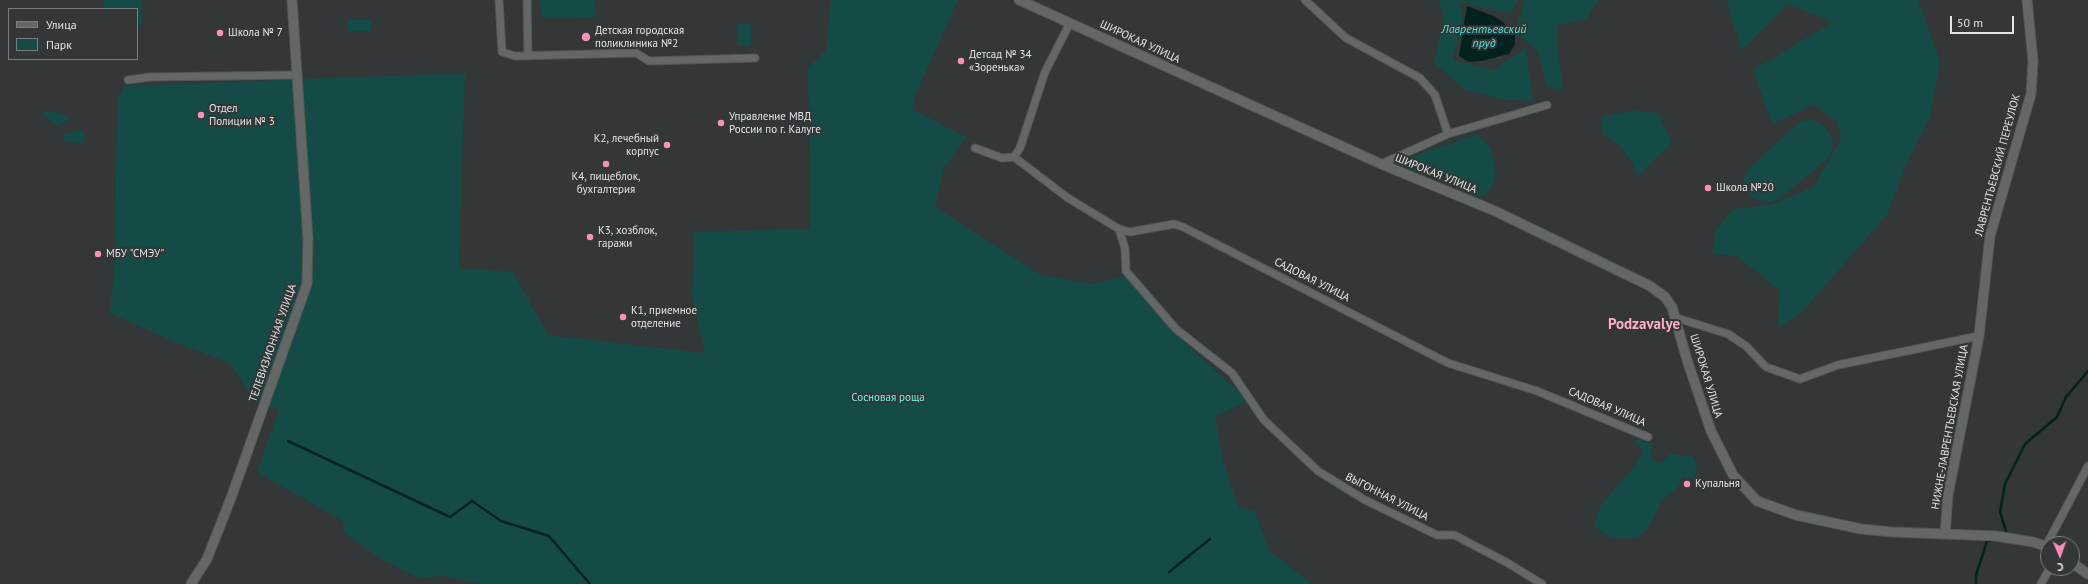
<!DOCTYPE html>
<meta charset="utf-8">
<style>
body{margin:0}
#map{position:relative;width:2088px;height:584px;overflow:hidden;background:#333737;font-family:"PT Sans",sans-serif}
canvas{display:block}
.legend{position:absolute;left:8px;top:8px;width:130px;height:52px;box-sizing:border-box;background:#333737;border:1px solid #797d7d;margin:0;padding:5px 7px;list-style:none;font-size:12px;color:#e3e5e5}
.legend li{display:flex;align-items:center;gap:8px;height:20px}
.legend b{width:20px;border:1px solid #797d7d}
.north{position:absolute;left:2040px;top:536px;width:40px;height:40px;box-sizing:border-box;background:#333737;border:1px solid #797d7d;border-radius:50%;rotate:178deg;font-size:11px;font-weight:700;line-height:16px;text-align:center;color:#e3e5e5}
.north::after{content:'';display:block;margin:auto;width:14px;height:18px;background:#fe8ebb;clip-path:polygon(50% 0,100% 100%,50% 72%,0 100%)}
.scale{position:absolute;left:1950px;top:16px;width:64px;height:18px;box-sizing:border-box;border:2px solid #e3e5e5;border-top:0;padding-left:5px;font-size:12px;line-height:14px;white-space:nowrap;color:#e3e5e5;-webkit-text-stroke:3px #333737;paint-order:stroke}
</style>
<div id="map">
<canvas width="2088" height="584"></canvas>
<ul class="legend">
<li><b style="height:5px;background:#636867"></b>Улица</li>
<li><b style="height:11px;background:#144b47"></b>Парк</li>
</ul>
<div class="north">С</div>
<div class="scale">50 m</div>
</div>
<script>
const g = document.querySelector('canvas').getContext('2d');
g.lineJoin = 'round';
function fillPath(path, color) {
  g.fillStyle = color;
  g.fill(path, 'evenodd');
}
function poly(rows) {
  const path = new Path2D();
  for (const r of rows) {
    path.moveTo(r[0], r[1]);
    for (let i = 2; i < r.length; i += 2) path.lineTo(r[i], r[i + 1]);
  }
  return path;
}
function strokePath(path, color, width, dash) {
  g.strokeStyle = color;
  g.lineWidth = width;
  g.lineCap = dash ? 'butt' : 'round';
  g.setLineDash(dash || []);
  g.stroke(path);
}
function drawText(font, color, halo, rows, align = 'center') {
  g.font = font + ' "PT Sans",sans-serif';
  g.lineWidth = 4;
  g.setLineDash([]);
  g.textBaseline = 'middle';
  g.strokeStyle = halo;
  g.fillStyle = color;
  for (const [text, x, y, turn = 0] of rows) {
    g.save();
    g.translate(x, y);
    g.rotate((+turn || 0) * Math.PI / 180);
    g.textAlign = isNaN(turn) ? turn : align;
    if (halo) g.strokeText(text, 0, 0);
    g.fillText(text, 0, 0);
    g.restore();
  }
}
fillPath(poly([
 [104,0,141,0,141,26,137,26,137,9,104,9],
 [540,0,595,0,596,17,541,18],
 [831,0,958,0,915,96,912,109,966,137,944,168,935,207,1041,275,1092,284,1126,276,1174,332,1248,401,1215,416,1224,465,1239,508,1254,510,1270,551,1312,584,480,584,444,576,420,578,384,561,344,533,343,521,257,472,279,410,256,403,230,363,174,342,110,313,115,256,117,98,125,86,465,73,459,268,513,272,548,335,705,353,692,297,694,232,810,229,808,68,826,50],
 [1438,0,1518,0,1510,14,1460,2,1463,19,1453,60,1493,70,1526,48,1533,101,1506,100,1465,90,1434,63,1444,18],
 [1525,0,1598,0,1587,19,1557,25,1557,51,1562,74,1561,91,1547,86,1538,52,1515,32],
 [1726,0,1918,0,1940,61,1930,117,1905,167,1887,215,1802,312,1778,328,1780,291,1737,256,1712,254,1715,232,1733,209,1771,205,1813,187,1841,140,1837,121,1813,105,1772,124,1753,70,1833,22,1787,4,1742,51],
 [348,20,371,20,371,31,348,31],
 [751,23,751,45,737,45,737,24],
 [1635,110,1658,113,1672,143,1639,175,1635,173,1634,164,1616,142,1603,135,1601,117],
 [45,111,61,113,70,119,58,126,42,115],
 [1813,120,1825,126,1833,141,1830,157,1780,198,1771,202,1757,200,1751,197,1745,189,1743,180,1749,168,1801,121],
 [84,129,84,143,64,142,64,137,62,137,62,135],
 [1478,134,1491,150,1496,174,1492,186,1485,195,1477,198,1471,197,1469,186,1428,168,1416,173,1409,171,1406,165,1407,158],
 [1641,439,1651,444,1651,459,1662,463,1669,454,1692,456,1697,465,1695,479,1683,477,1678,487,1662,501,1646,531,1637,538,1612,538,1594,527,1600,506,1637,463,1643,450,1633,441]
]), '#144b47');
fillPath(poly([
 [1467,6,1494,16,1515,31,1515,44,1509,54,1481,61,1469,62,1459,56]
]), '#01221f');
strokePath(poly([
 [288,441,450,517,472,501,501,521,549,536,590,584],
 [2005,535,2006,531,2000,512,2005,484,2025,444,2057,417,2066,397,2088,371],
 [1169,572,1210,539],
 [1976,584,1976,575,1987,541,1993,540]
]), '#01221f', 2.5);
const minor = poly([
 [499,0,502,52,515,56,636,53,649,61,755,58],
 [527,0,528,56],
 [1305,0,1346,38,1420,78,1435,95,1448,134],
 [128,80,150,77,296,75],
 [975,148,1002,158,1014,157,1068,198,1119,229,1130,232,1174,224,1183,227,1448,363,1537,391,1648,437],
 [1014,157,1020,148,1045,72,1070,23],
 [1381,164,1448,134,1547,105],
 [1119,229,1125,248,1126,271,1176,329,1232,373,1264,420,1318,471,1365,500,1437,535,1454,535,1506,562,1542,584],
 [1677,318,1728,334,1746,346,1766,367,1800,379,1838,365,1979,336],
 [2046,546,2088,466],
 [2041,584,2050,568]
]);
const tertiary = poly([
 [1019,0,1381,164,1495,211,1650,286,1665,297,1672,307,1687,360,1711,431,1733,475,1757,501,1796,515,1861,529,1892,532,1996,536,2033,542,2048,547],
 [1945,534,1948,495,1979,336,1990,236,2031,94,2033,61,2027,0],
 [2072,563,2088,574],
 [191,584,207,559,231,498,307,284,308,239,292,0]
]);
strokePath(minor, '#535656', 9);
strokePath(tertiary, '#535656', 11);
strokePath(minor, '#636867', 7);
strokePath(tertiary, '#636867', 9);
for (const [x, y, r, color] of [
 [220,33,4,"#fe8ebb"],
 [586,37,5,"#fe8ebb"],
 [961,61,4,"#fe8ebb"],
 [201,115,4,"#fe8ebb"],
 [721,123,4,"#fe8ebb"],
 [667,145,4,"#fe8ebb"],
 [606,164,4,"#fe8ebb"],
 [1708,188,4,"#fe8ebb"],
 [590,237,4,"#fe8ebb"],
 [98,254,4,"#fe8ebb"],
 [623,317,4,"#fe8ebb"],
 [1687,484,4,"#fe8ebb"]
]) {
  const dot = new Path2D();
  dot.arc(x, y, r, 0, 2 * Math.PI);
  g.fillStyle = color;
  g.fill(dot);
  strokePath(dot, '#333737', 1.5);
}
drawText('11px', '#e3e5e5', '#333737', [
 ["Детская городская",595,31],
 ["поликлиника №2",595,44],
 ["Школа № 7",228,33],
 ["Детсад № 34",969,55],
 ["«Зоренька»",969,68],
 ["Отдел",209,109],
 ["Полиции № 3",209,122],
 ["Управление МВД",729,117],
 ["России по г. Калуге",729,130],
 ["К2, лечебный",659,139,"right"],
 ["корпус",659,152,"right"],
 ["К4, пищеблок,",606,177,"center"],
 ["бухгалтерия",606,190,"center"],
 ["Школа №20",1716,188],
 ["К3, хозблок,",598,231],
 ["гаражи",598,244],
 ["МБУ \"СМЭУ\"",106,254],
 ["К1, приемное",631,311],
 ["отделение",631,324],
 ["Купальня",1695,484]
], 'left');
drawText('11px', '#e3e5e5', '#333737', [
 ["ШИРОКАЯ УЛИЦА",1140,42,25],
 ["ЛАВРЕНТЬЕВСКИЙ ПЕРЕУЛОК",1998,165,-75],
 ["ШИРОКАЯ УЛИЦА",1436,174,22],
 ["САДОВАЯ УЛИЦА",1312,280,27],
 ["ТЕЛЕВИЗИОННАЯ УЛИЦА",273,343,-71],
 ["ШИРОКАЯ УЛИЦА",1706,376,73],
 ["САДОВАЯ УЛИЦА",1607,407,23],
 ["НИЖНЕ-ЛАВРЕНТЬЕВСКАЯ УЛИЦА",1950,427,-80],
 ["ВЫГОННАЯ УЛИЦА",1387,497,27]
]);
drawText('11px', '#63f6e9', '#333737', [
 ["Сосновая роща",888,398]
]);
drawText('italic 12px', '#4de4d8', '#333737', [
 ["Лаврентьевский",1484,30],
 ["пруд",1484,44]
]);
drawText('bold 15px', '#fdadcb', '#333737', [
 ["Podzavalye",1644,325]
]);
</script>
